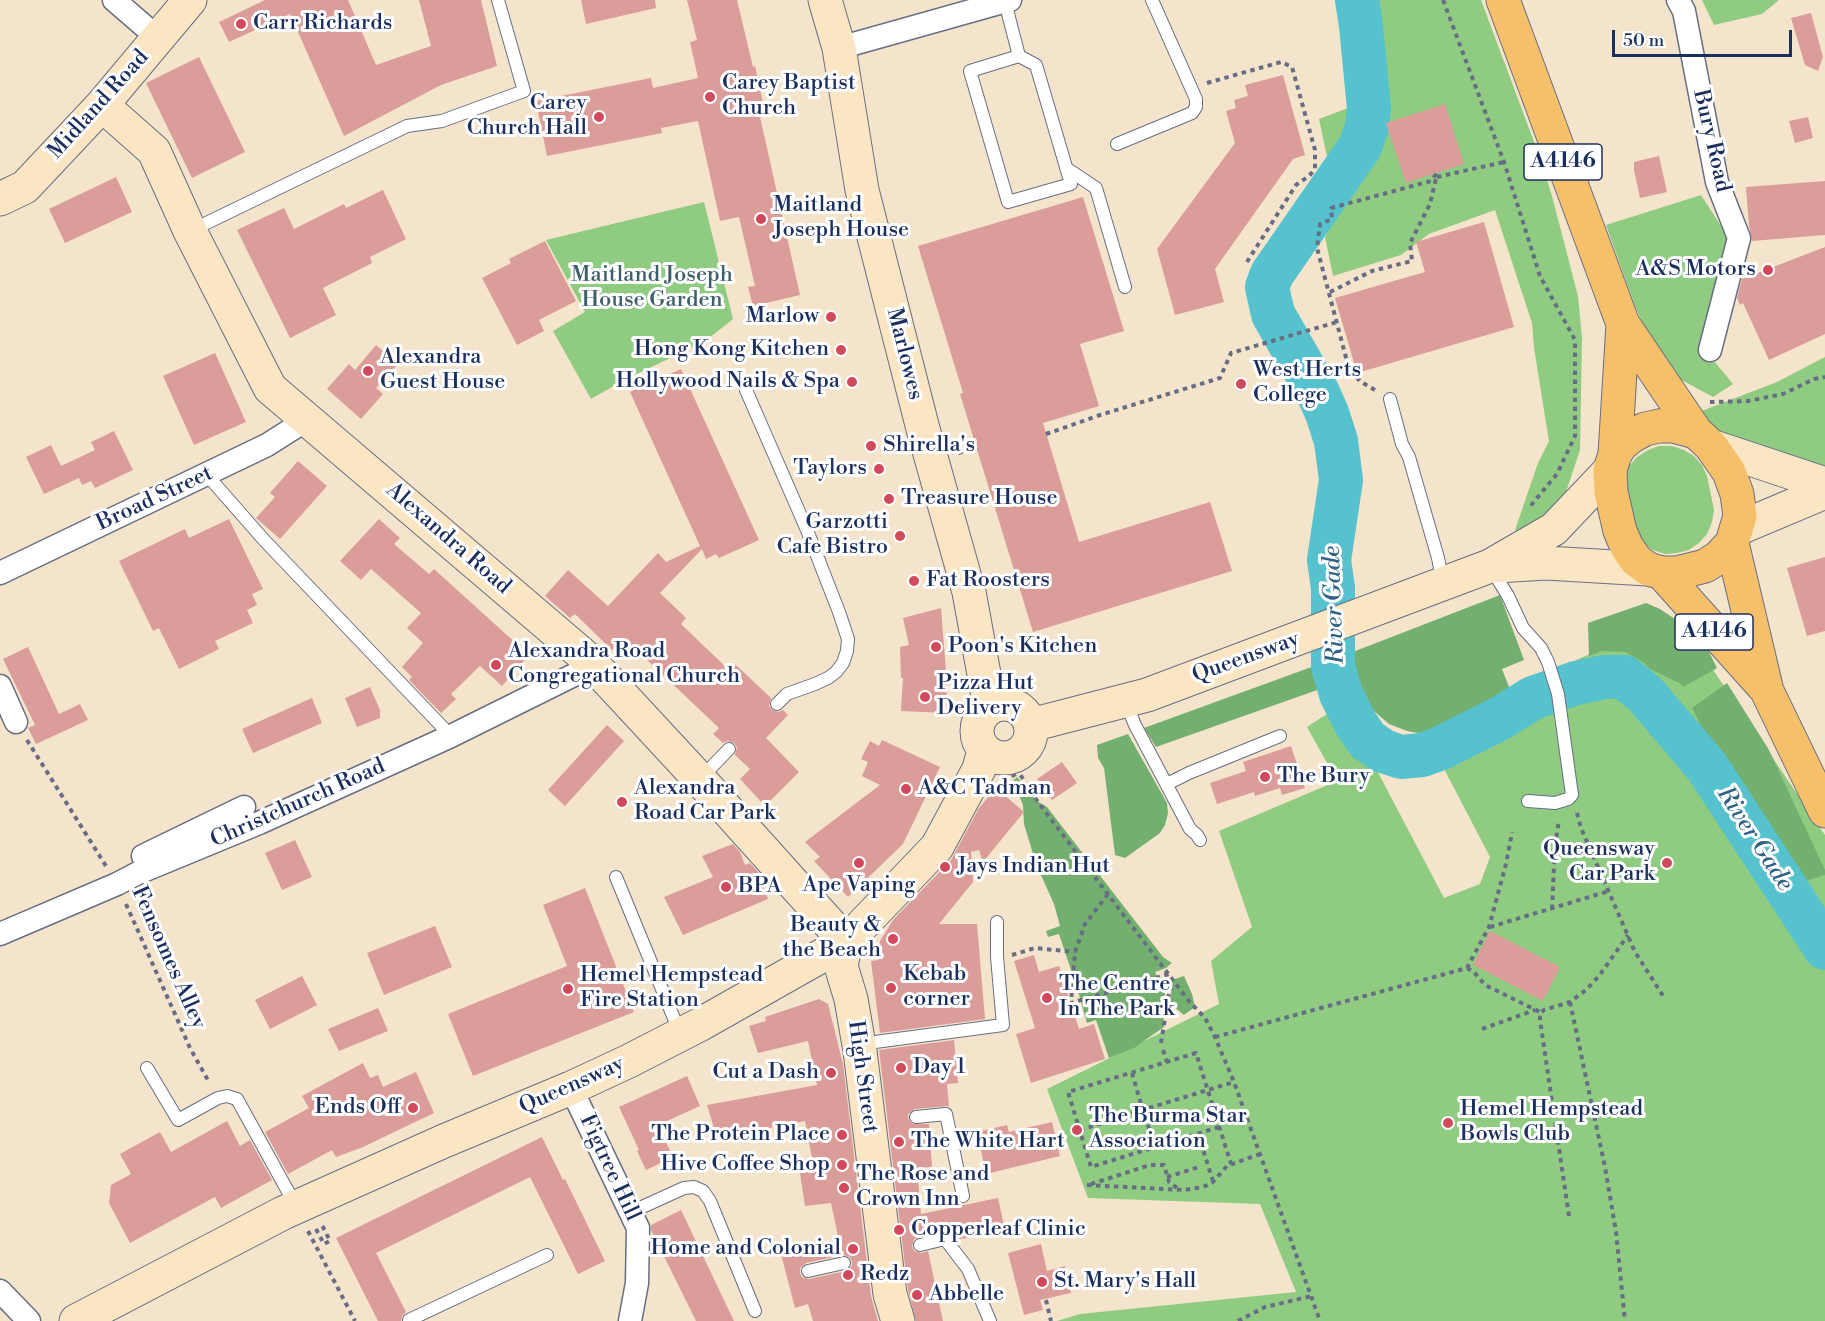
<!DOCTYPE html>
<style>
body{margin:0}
#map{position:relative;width:1825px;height:1321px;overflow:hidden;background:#f4e4cb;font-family:"Libre Bodoni",serif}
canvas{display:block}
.scale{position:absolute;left:1612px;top:30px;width:180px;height:27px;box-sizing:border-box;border:3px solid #1b2f5e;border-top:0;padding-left:8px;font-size:18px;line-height:21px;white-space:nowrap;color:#1b2f5e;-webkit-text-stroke:4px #fff;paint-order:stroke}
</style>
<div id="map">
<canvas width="1825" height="1321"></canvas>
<div class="scale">50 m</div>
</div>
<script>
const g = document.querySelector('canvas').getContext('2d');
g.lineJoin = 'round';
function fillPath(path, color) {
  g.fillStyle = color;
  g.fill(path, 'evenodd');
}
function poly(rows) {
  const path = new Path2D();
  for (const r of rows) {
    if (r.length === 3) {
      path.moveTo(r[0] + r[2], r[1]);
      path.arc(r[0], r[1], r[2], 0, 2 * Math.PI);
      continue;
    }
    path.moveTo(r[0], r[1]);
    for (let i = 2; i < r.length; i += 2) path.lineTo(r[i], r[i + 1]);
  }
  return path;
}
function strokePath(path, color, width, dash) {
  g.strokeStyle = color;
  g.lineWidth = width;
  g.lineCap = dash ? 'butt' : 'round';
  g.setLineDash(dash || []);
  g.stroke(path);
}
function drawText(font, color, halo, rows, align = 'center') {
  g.font = font + ' "Libre Bodoni",serif';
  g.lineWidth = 6;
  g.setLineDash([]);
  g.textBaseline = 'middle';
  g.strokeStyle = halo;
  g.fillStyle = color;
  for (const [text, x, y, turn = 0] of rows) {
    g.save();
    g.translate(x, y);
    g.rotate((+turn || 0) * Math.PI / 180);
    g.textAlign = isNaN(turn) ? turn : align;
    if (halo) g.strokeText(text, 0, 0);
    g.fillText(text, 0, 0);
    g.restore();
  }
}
fillPath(poly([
 [1342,0,1481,0,1539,155,1552,196,1578,296,1582,338,1580,450,1564,498,1526,533,1515,530,1538,463,1549,441,1534,348,1532,323,1495,210,1429,234,1401,255,1333,276,1325,237,1339,213,1319,119,1356,105,1350,76],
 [1702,0,1779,0,1762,14,1714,25],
 [1701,195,1730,240,1704,349,1733,384,1713,397,1678,378,1656,354,1635,306,1606,225],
 [704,202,733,319,704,342,628,378,591,399,553,331,585,312,546,240],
 [1825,357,1825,469,1708,427,1699,412,1777,382],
 [1659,446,1672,446,1684,450,1694,456,1702,465,1707,476,1714,510,1712,522,1707,534,1699,543,1689,550,1677,553,1665,554,1653,550,1643,544,1634,534,1624,477,1629,466,1637,457,1648,450],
 [1686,630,1825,835,1825,1321,1057,1321,1080,1314,1296,1292,1260,1204,1088,1198,1047,1089,1219,1004,1211,961,1252,927,1219,831,1337,781,1307,727,1342,704,1444,898,1480,884,1490,857,1442,765,1432,731,1514,689,1598,650]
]), '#8fcc82');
fillPath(poly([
 [1500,595,1524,660,1502,669,1509,687,1513,689,1499,695,1465,719,1442,729,1429,731,1418,733,1407,731,1389,724,1367,705,1345,655],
 [1646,603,1660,609,1681,623,1709,652,1717,668,1683,687,1681,684,1650,669,1643,662,1625,652,1602,651,1589,656,1588,623],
 [1328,661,1337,683,1156,747,1144,728],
 [1727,683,1769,750,1825,870,1825,875,1805,881,1764,822,1737,779,1707,738,1692,708],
 [1128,734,1167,803,1168,813,1165,825,1160,833,1125,858,1115,855,1104,768,1098,758,1097,745],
 [1017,777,1037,801,1047,807,1163,957,1172,963,1166,968,1155,972,1165,993,1163,1010,1164,1027,1138,1045,1136,1047,1109,1058,1096,1020,1087,1023,1078,991,1059,934,1048,937,1046,931,1060,926,1054,904,1036,864,1024,824,1023,805,1013,781],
 [1184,976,1192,994,1195,1007,1184,1015,1173,1006,1170,1015,1172,980]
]), '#73b070');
strokePath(poly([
 [1357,0,1361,26,1369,108,1367,127,1360,147,1272,274,1267,287,1273,314,1318,393,1327,413,1336,441,1341,480,1329,560,1333,588,1333,666,1341,694,1355,722,1367,740,1383,751,1401,757,1422,755,1439,749,1499,719,1533,698,1576,683,1604,677,1624,677,1645,694,1707,767,1825,948]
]), '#55c2cd', 44);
fillPath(poly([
 [265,0,348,0,376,65,431,46,419,0,481,0,497,66,441,85,344,136,290,14,229,42,219,22],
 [581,0,655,0,656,8,586,24],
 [687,0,737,0,753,67,755,66,764,107,758,108,800,295,753,306,748,287,755,286,739,217,720,221,698,121,661,128,662,133,547,156,536,101,651,78,653,88,698,78,690,42,697,40],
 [1811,13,1823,57,1818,71,1805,65,1791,18],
 [199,57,245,152,192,178,146,83],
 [1283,75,1305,155,1293,159,1215,269,1224,302,1175,315,1157,249,1235,143,1226,111,1236,108,1234,100,1248,96,1245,85],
 [1445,104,1464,164,1406,183,1386,123],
 [1808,117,1813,138,1795,143,1789,121],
 [1659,156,1667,192,1640,198,1634,170,1634,162],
 [116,177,132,212,65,243,49,209],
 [1825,181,1825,235,1752,241,1749,226,1746,187],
 [383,190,406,239,370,257,372,263,323,288,336,315,290,338,237,230,284,208,294,229,344,204,346,208],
 [1083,197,1124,331,1080,344,1099,406,1043,423,1079,542,1210,502,1232,571,1033,632,960,394,963,393,918,246],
 [1484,222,1514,327,1357,373,1335,298,1425,272,1416,242],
 [545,241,576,301,539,320,544,331,517,345,482,278,511,263,509,259],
 [1825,247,1825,334,1769,360,1743,303,1740,305,1737,298,1742,279],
 [376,345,398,364,376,388,383,394,361,419,327,389,349,364,355,370],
 [215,353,246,422,194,445,163,376],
 [681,369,759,540,719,558,716,554,706,559,702,549,660,593,686,618,681,624,730,671,736,665,771,698,769,706,772,710,779,712,783,710,788,715,766,738,799,772,765,806,740,779,750,769,735,755,737,747,734,743,727,741,723,743,713,734,719,728,624,638,612,650,575,614,570,618,545,596,568,570,608,606,658,553,666,562,700,546,630,392],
 [114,431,133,470,95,488,91,481,82,485,79,478,44,494,26,457,51,445,61,466,95,450,91,442],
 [298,461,327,486,280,539,256,518,275,497,270,493],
 [229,519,263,589,252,594,257,605,247,610,253,623,215,641,219,649,179,669,159,628,153,631,119,561,185,529,189,538],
 [379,519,400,538,394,544,429,574,434,569,529,655,502,686,480,666,451,694,456,699,441,713,409,680,412,677,402,667,423,643,407,628,421,613,371,569,361,580,340,561],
 [1825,557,1825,631,1807,636,1787,568],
 [941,608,947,684,946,713,901,711,903,678,901,678,900,647,909,645,903,618],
 [28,647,59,714,80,704,88,720,36,744,28,728,35,725,3,659],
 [370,687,380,710,380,718,357,727,345,698],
 [312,698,322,723,253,753,242,729],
 [607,725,624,741,565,806,548,790],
 [882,740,940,767,903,844,848,897,814,861,820,857,805,842,880,785,862,776,868,762,861,759,870,741,879,746],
 [1291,746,1305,788,1282,795,1280,788,1255,796,1254,792,1217,804,1210,783,1246,771,1243,762],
 [1062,762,1077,783,1052,800,1037,779],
 [996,788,1024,812,983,862,979,850,971,852,973,882,939,924,977,924,985,1019,880,1033,871,961,878,960,880,941,893,920,951,860,979,808],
 [295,840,312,877,282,890,265,853],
 [733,844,740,852,745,865,750,863,759,873,768,899,683,935,664,897,713,877,702,856],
 [585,888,634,1012,473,1076,448,1014,567,966,543,905],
 [435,926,452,967,384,995,367,953],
 [1490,931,1560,967,1543,1001,1473,965],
 [1034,955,1039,972,1059,966,1079,1029,1094,1024,1105,1059,1031,1083,1016,1034,1035,1028,1014,961],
 [302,976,317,1005,270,1029,255,1000],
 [819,999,828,1004,843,1064,871,1296,878,1321,813,1321,808,1304,795,1308,781,1254,839,1241,831,1203,805,1206,798,1160,812,1158,805,1121,717,1138,707,1105,817,1085,808,1041,758,1053,749,1026,766,1021,765,1017],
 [843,1255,850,1257,852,1262,852,1266,846,1271,809,1279,802,1277,800,1273,800,1268,806,1263],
 [378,1008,388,1031,339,1051,328,1029],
 [954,1040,958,1083,947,1084,949,1106,915,1109,908,1114,908,1118,912,1124,929,1124,932,1167,917,1168,921,1214,998,1198,1005,1230,956,1240,948,1232,943,1231,914,1239,912,1246,914,1251,921,1253,928,1251,943,1321,916,1321,908,1290,879,1050],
 [363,1063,370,1078,378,1075,383,1087,416,1072,434,1113,363,1147,336,1157,332,1150,288,1174,265,1132,309,1108,302,1096],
 [687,1076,700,1106,658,1125,673,1157,646,1170,637,1151,639,1150,619,1107],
 [227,1121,240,1146,250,1140,272,1180,221,1208,215,1197,130,1243,109,1203,111,1185,131,1174,120,1154,160,1132,171,1152],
 [1052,1122,1060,1156,986,1174,977,1132,1007,1125,1009,1132],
 [542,1137,563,1180,565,1179,605,1261,578,1274,530,1177,376,1253,406,1312,402,1316,401,1321,378,1321,336,1238],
 [681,1210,734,1321,696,1321,651,1230,651,1225],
 [1041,1244,1047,1271,1065,1266,1071,1293,1040,1300,1043,1310,1024,1315,1008,1253]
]), '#db9d9a');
const lane = poly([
 [1005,2,1019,56,1036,65,1071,184,1008,202,970,71,1019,56],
 [1117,144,1192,113,1196,107,1196,99,1152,0],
 [1066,168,1096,188,1125,287],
 [190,231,407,126,442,121,524,91,498,0],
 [746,390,807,530,839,612,848,639,847,651,843,663,836,672,828,678,815,684,787,694,777,704],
 [1390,399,1402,444,1409,457,1438,558,1443,583],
 [207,475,264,540,451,736],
 [1491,568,1508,596,1523,628,1541,648,1548,662,1558,694,1572,795,1568,799,1555,803,1528,801],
 [1125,701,1135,725,1190,829,1197,835,1200,840],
 [701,778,729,749],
 [1167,784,1189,773,1280,736],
 [616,877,680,1033],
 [860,1044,1003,1025,997,957,997,922],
 [147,1068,178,1120,218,1098,227,1096,237,1099,296,1206],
 [916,1117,946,1114,963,1196],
 [631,1212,684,1188,694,1187,703,1191,710,1201,755,1311],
 [920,1245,945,1239,968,1269,990,1321],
 [808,1271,844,1263],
 [409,1320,547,1255]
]);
const street = poly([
 [114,0,158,38],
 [1678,0,1684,11,1717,182,1739,238,1710,350],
 [839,48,1010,0],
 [0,573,267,445,308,419],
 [0,686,16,722],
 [143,856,244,807],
 [0,934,117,884,138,873,259,823,451,736,576,674,589,660],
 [571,1088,638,1228,637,1283,630,1321],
 [0,1291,29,1321]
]);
const secondary = poly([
 [825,0,839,48,862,190,923,429,969,592,990,707],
 [102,105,154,151,190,231,270,388,589,660,703,783,846,942,841,966,851,999,860,1051,890,1294,898,1321],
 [0,199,25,187,102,105,190,0],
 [1711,446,1825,484],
 [1737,529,1825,492],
 [1497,566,1546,563,1648,569],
 [1004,731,27],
 [1031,725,1147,695,1490,566,1554,529,1610,470],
 [76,1321,283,1213,444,1141,571,1088,629,1061,701,1024,846,942,937,847,979,769,984,750]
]);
const primary = poly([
 [1503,0,1623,324,1696,432],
 [1659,426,1674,426,1696,432,1711,446,1729,472,1737,494,1740,516,1732,543,1719,557,1705,566,1677,573,1662,573,1648,569,1636,560,1627,547,1620,531,1611,492,1610,470,1615,454,1621,445,1632,436,1645,429,1659,426],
 [1615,454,1623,324],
 [1732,543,1767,691,1825,811],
 [1662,573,1764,687]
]);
strokePath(lane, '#676e84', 14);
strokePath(street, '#676e84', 25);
strokePath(secondary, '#676e84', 35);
strokePath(primary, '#676e84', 35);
strokePath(poly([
 [1443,0,1504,162,1540,276,1575,340,1575,436,1557,474,1528,509],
 [1207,83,1281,62,1292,67,1315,150,1315,169,1309,176,1296,185,1245,265],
 [1437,177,1504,162],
 [1330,292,1372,271,1412,261,1410,243,1430,204,1437,174],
 [1375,390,1361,382,1349,369,1317,248,1320,224,1332,219,1331,208,1431,181,1437,173],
 [1710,402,1748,401,1783,394,1814,379,1825,377],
 [1046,434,1100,415,1220,378,1231,353,1337,322],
 [958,453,977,448],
 [27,740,106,866],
 [1011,760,1035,798,1188,1000,1205,1018,1215,1037,1234,1082,1320,1321],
 [1004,781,1019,772],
 [1577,813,1581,828,1635,952,1665,999],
 [1108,894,1085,924,1075,952,1071,1003,1169,974],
 [126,904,190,1048,209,1082],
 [1552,909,1555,846,1559,820],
 [1490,927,1609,891],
 [1012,955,1035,948,1075,952],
 [1467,968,1474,972,1485,985,1540,1012],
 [1570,1002,1605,1167,1616,1232,1625,1321],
 [1482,1029,1535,1010],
 [1215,1037,1467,968,1489,927,1506,864,1512,832],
 [1161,1043,1169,994,1173,981],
 [1163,1050,1167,1062],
 [1132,1073,1141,1104,1137,1112,1145,1116,1149,1108,1141,1104],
 [1149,1108,1234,1082],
 [1145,1116,1155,1147],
 [1219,1127,1091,1167,1068,1092,1196,1053,1231,1164],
 [1080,1130,1137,1112],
 [1198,1134,1213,1181],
 [1167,1177,1199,1167],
 [1091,1184,1150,1165,1164,1165,1169,1182,1177,1188],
 [1087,1185,1184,1190,1203,1187,1212,1183,1227,1166,1260,1154],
 [1569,1216,1540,1020,1540,1013,1544,1010,1570,1002,1586,990,1599,976,1628,935],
 [316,1229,324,1244,330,1241,322,1225],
 [308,1231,355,1321],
 [1046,1300,1051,1321],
 [1238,1321,1265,1307,1312,1296]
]), '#676e84', 4, [4.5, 4.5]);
strokePath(lane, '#fff', 12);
strokePath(street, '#fff', 22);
strokePath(secondary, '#fbe6c4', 33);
strokePath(primary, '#f6c06b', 33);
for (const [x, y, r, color] of [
 [241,24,6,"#d1495b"],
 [710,97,6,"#d1495b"],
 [599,117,6,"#d1495b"],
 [761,219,6,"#d1495b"],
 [1768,270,6,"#d1495b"],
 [831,317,6,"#d1495b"],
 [841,350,6,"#d1495b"],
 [368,371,6,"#d1495b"],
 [852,382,6,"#d1495b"],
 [1241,384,6,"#d1495b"],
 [871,446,6,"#d1495b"],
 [879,469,6,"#d1495b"],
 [889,499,6,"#d1495b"],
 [900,536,6,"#d1495b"],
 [914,581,6,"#d1495b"],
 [936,647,6,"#d1495b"],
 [496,665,6,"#d1495b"],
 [925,697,6,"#d1495b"],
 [1265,777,6,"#d1495b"],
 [906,789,6,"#d1495b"],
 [622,802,6,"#d1495b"],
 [859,863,6,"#d1495b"],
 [1667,863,6,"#d1495b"],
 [945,867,6,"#d1495b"],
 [726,887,6,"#d1495b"],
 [893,939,6,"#d1495b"],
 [891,988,6,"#d1495b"],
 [568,989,6,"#d1495b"],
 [1047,998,6,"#d1495b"],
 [901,1068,6,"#d1495b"],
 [831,1073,6,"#d1495b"],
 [413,1108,6,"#d1495b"],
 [1448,1123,6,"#d1495b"],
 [1077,1130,6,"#d1495b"],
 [842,1135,6,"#d1495b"],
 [899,1142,6,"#d1495b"],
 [842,1165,6,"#d1495b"],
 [844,1188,6,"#d1495b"],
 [899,1230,6,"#d1495b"],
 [853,1249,6,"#d1495b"],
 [848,1275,6,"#d1495b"],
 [1042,1282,6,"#d1495b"],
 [917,1295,6,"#d1495b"]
]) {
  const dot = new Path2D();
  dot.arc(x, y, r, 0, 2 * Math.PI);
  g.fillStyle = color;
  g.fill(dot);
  strokePath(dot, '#fff', 2);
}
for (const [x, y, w] of [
 [1563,162,78],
 [1714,632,78]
]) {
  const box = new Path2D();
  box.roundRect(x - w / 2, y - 18, w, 36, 4.5);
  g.fillStyle = '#fff';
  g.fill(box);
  strokePath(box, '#1b2f5e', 1.5);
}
drawText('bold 21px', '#1b2f5e', null, [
 ["A4146",1563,162],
 ["A4146",1714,632]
]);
drawText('22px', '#1b2f5e', '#fff', [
 ["Carr Richards",253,24],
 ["Carey Baptist",722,84],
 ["Church",722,109],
 ["Carey",587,104,"right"],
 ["Church Hall",587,129,"right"],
 ["Maitland",773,206],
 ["Joseph House",773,231],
 ["A&S Motors",1756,270,"right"],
 ["Marlow",819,317,"right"],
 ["Hong Kong Kitchen",829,350,"right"],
 ["Alexandra",380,358],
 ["Guest House",380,383],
 ["West Herts",1253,371],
 ["College",1253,396],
 ["Hollywood Nails & Spa",840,382,"right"],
 ["Shirella's",883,446],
 ["Taylors",867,469,"right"],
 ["Treasure House",901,499],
 ["Garzotti",888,523,"right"],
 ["Cafe Bistro",888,548,"right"],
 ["Fat Roosters",926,581],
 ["Poon's Kitchen",948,647],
 ["Alexandra Road",508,652],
 ["Congregational Church",508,677],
 ["Pizza Hut",937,684],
 ["Delivery",937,709],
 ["The Bury",1277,777],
 ["Alexandra",634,789],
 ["Road Car Park",634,814],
 ["A&C Tadman",918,789],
 ["Queensway",1655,850,"right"],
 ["Car Park",1655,875,"right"],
 ["Jays Indian Hut",957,867],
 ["Ape Vaping",859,886,"center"],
 ["BPA",738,887],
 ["Beauty &",881,926,"right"],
 ["the Beach",881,951,"right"],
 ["Kebab",903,975],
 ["corner",903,1000],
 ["Hemel Hempstead",580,976],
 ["Fire Station",580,1001],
 ["The Centre",1059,985],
 ["In The Park",1059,1010],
 ["Day 1",913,1068],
 ["Cut a Dash",819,1073,"right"],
 ["Ends Off",401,1108,"right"],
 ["Hemel Hempstead",1460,1110],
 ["Bowls Club",1460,1135],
 ["The Burma Star",1089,1117],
 ["Association",1089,1142],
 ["The Protein Place",830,1135,"right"],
 ["The White Hart",911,1142],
 ["Hive Coffee Shop",830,1165,"right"],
 ["The Rose and",856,1175],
 ["Crown Inn",856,1200],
 ["Copperleaf Clinic",911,1230],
 ["Home and Colonial",841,1249,"right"],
 ["Redz",860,1275],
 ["St. Mary's Hall",1054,1282],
 ["Abbelle",929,1295]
], 'left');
drawText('22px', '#1b2f5e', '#fff', [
 ["Midland Road",99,105,-48],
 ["Bury Road",1711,141,77],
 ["Marlowes",904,354,76],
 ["Broad Street",155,499,-25],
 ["Alexandra Road",448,539,41],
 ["Queensway",1246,658,-20],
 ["Christchurch Road",298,804,-24],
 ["Fensomes Alley",168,958,66],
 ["High Street",862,1077,82],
 ["Queensway",572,1086,-24],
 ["Figtree Hill",609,1168,65]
]);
drawText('22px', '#3e5e69', '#fff', [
 ["Maitland Joseph",652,276],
 ["House Garden",652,301]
]);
drawText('italic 24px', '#2f6285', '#fff', [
 ["River Gade",1335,605,-92],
 ["River Gade",1754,839,57]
]);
</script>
